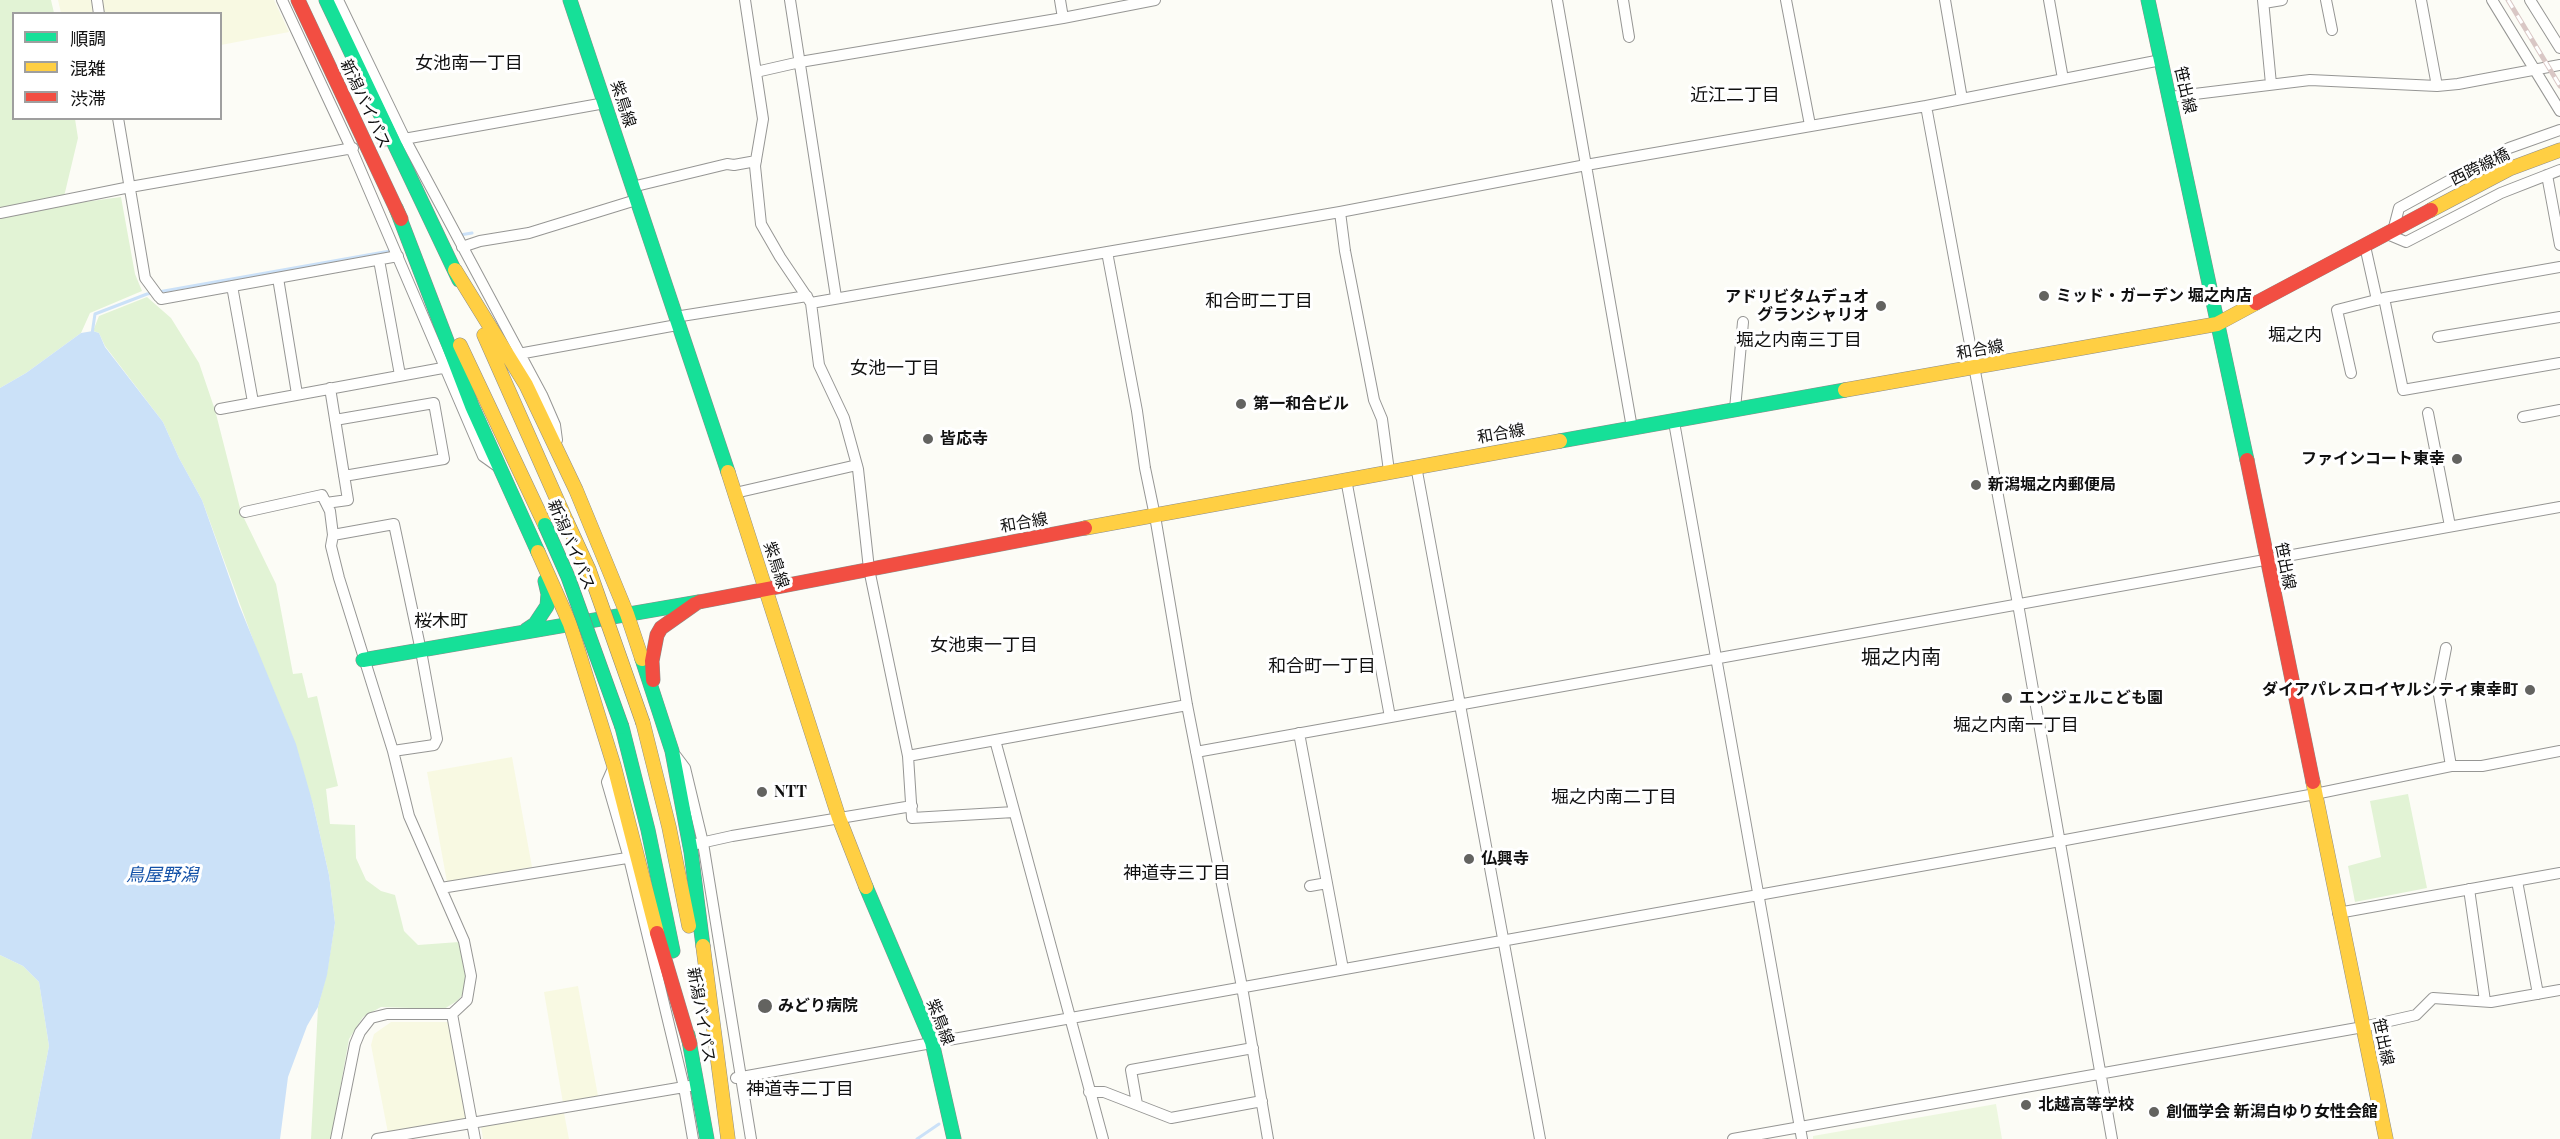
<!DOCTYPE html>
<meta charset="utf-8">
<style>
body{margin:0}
#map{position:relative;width:2560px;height:1139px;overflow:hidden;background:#fcfcf6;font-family:"Playfair Display","Noto Sans JP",serif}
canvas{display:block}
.legend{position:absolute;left:12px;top:12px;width:210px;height:108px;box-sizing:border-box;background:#fff;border:2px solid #9f9f9f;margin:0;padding:8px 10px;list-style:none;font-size:18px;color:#101010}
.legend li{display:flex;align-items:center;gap:12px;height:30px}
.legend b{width:30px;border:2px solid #9f9f9f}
</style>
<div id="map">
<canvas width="2560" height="1139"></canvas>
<ul class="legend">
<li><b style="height:8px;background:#16e098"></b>順調</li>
<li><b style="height:8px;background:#ffcf43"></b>混雑</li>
<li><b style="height:8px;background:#f24e42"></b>渋滞</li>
</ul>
</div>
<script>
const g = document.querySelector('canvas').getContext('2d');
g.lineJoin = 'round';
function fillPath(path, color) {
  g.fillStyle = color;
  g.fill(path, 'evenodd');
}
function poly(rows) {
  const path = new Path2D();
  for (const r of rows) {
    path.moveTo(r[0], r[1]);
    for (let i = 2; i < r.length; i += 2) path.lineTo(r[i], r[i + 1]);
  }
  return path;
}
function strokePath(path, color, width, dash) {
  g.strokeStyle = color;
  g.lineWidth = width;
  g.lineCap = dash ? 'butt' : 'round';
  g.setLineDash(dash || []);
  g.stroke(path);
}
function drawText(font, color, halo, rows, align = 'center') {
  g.font = font + ' "Playfair Display","Noto Sans JP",serif';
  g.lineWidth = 6;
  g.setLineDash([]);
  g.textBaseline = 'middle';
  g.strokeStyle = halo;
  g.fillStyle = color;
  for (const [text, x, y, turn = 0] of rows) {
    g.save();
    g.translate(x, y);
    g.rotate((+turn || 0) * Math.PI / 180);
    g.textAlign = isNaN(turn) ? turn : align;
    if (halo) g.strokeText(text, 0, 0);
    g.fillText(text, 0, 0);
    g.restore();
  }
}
fillPath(poly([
 [58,0,274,0,289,32,221,45,220,14,61,13],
 [512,757,532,867,447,882,427,772],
 [578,986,598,1096,563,1103,544,992],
 [391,1022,448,1022,466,1119,388,1133,371,1045,374,1034],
 [564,1113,569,1139,483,1139,481,1127]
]), '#f8f9e2');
fillPath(poly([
 [0,0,51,0,54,13,14,14,14,118,75,119,78,138,62,205,121,197,135,274,142,291,90,313,81,333,26,373,0,388],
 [147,297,171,318,199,363,215,410,241,512,276,584,293,674,302,673,308,698,317,696,338,786,326,789,330,824,355,825,356,858,366,880,381,891,395,895,404,931,418,945,459,942,465,975,465,992,457,1001,444,1009,381,1007,363,1017,349,1039,331,1139,311,1139,318,1007,327,972,335,923,329,875,313,804,202,500,179,458,163,422,105,346,99,333,93,331,99,316],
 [2408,794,2427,888,2355,902,2348,866,2381,857,2370,801],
 [0,955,23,966,39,982,49,1046,31,1139,0,1139]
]), '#e2f3d5');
fillPath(poly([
 [1996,1104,2002,1139,1813,1139,1813,1136]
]), '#edf7df');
fillPath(poly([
 [93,331,99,333,105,347,163,422,179,458,202,500,239,605,296,744,313,804,329,875,335,923,327,975,318,1007,307,1026,288,1077,280,1139,31,1139,49,1046,39,982,23,966,0,955,0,388,26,373,81,333]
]), '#cbe1f8');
strokePath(poly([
 [460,235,472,233],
 [92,334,95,314,147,294,390,251],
 [917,1139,939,1124]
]), '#cbe1f8', 3);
strokePath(poly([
 [362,146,397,140]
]), '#d9d9d4', 10, [10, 5]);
const street = poly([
 [97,0,99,14],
 [282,0,351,148,483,456,497,466],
 [338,0,405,139,542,395,555,425,557,440],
 [745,0,763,119,755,166,761,224,780,257,811,303,819,365,844,418,858,469,869,569,908,756,912,818,1014,812],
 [790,0,836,297],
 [1060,0,1063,18],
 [1557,0,1632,428],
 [1623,0,1629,37],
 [1786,0,1810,125],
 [1945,0,1962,99],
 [2049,0,2063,79],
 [2263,0,2271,84],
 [2326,0,2332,30],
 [2421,0,2437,86],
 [2492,0,2560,111],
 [2530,0,2560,48],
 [2264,3,2282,0],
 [756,72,800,62,1063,18,1155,0],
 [2170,97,2310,80,2437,86,2458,84,2560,65],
 [1926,106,2018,604,2112,1139],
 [118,118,145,278,159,297],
 [404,139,605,103],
 [2547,175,2560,245],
 [632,187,727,164,734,165,756,161],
 [1340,212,1345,251,1374,400,1382,419,1389,471],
 [0,213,130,187,353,148],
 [2393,231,2399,208,2509,148,2560,130],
 [2387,234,2406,242,2501,193,2560,170],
 [2365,246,2377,300],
 [462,247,480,241,529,233,636,200],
 [1107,252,1137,411,1145,468,1155,516,1187,705,1242,987,1268,1139],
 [379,260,400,375],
 [278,278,297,394],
 [232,286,253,402],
 [2384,298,2403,390,2560,363],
 [161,299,398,256],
 [811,303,1340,212,1586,165,1926,106,2161,60],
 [675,317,807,296],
 [2438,337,2560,317],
 [513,355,677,325],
 [2351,373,2337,310,2384,298,2560,267],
 [220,409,448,367],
 [1735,409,1743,322],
 [2428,413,2450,526],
 [2523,417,2560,410],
 [335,420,434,403,444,459,344,476],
 [1674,422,1802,1139],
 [1416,466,1540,1139],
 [1346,479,1390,717],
 [735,493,857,465],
 [326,503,348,500,330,388],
 [245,512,322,495,330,511,333,535,331,546,339,578,393,751,409,816,464,941,471,976,467,1000,452,1014,387,1014,371,1018,360,1032,355,1044,336,1139],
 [333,535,394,524,421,651,437,739,434,745,393,751],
 [2446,648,2438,689,2451,766],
 [1299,733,1343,969],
 [995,740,1103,1139],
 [1196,752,2560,507],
 [676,756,685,768,703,843,751,1139],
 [908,756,1187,705],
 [614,766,607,782,629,858,684,1087,693,1139],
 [696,844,732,836,912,806],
 [2517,881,2538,994],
 [1310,886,1327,883],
 [441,888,633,857],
 [2469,889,2485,1001],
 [2338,913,2560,873],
 [452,1014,475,1139],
 [736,1078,2060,841,2315,794,2451,766,2482,766,2560,751],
 [1089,1092,1104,1092,1171,1118,1262,1101],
 [1137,1104,1131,1070,1253,1048],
 [377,1139,690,1086],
 [1733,1139,2363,1027,2416,1015,2433,998,2491,1002,2560,990]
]);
const fast = poly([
 [326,0,459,280],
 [570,0,728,472],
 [2148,0,2247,460],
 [396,208,472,406,538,552],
 [1560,441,1845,390],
 [526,630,535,624,547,606,548,594,545,581],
 [642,659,672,751,691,852,703,946],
 [363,660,699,602],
 [622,727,648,830,673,951],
 [866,887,932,1042,954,1139],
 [688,1035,707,1139]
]);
const slow = poly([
 [2431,210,2509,169,2560,150],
 [455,270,526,385,576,490,627,614,642,659],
 [484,335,566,520],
 [460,345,545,525],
 [1845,390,2217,324,2256,303],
 [728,472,839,818,866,887],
 [1085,528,1560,441],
 [538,552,570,624,614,766,657,933],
 [643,723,669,827,689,926],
 [2313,782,2386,1139],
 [703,946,728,1139]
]);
const jam = poly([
 [298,0,401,219],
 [2256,303,2431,210],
 [2247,460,2313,782],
 [699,602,1085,528],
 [653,680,652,661,657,635,661,628,695,604],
 [657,933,690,1044]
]);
strokePath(street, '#969694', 12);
strokePath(fast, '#8d8d8a', 15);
strokePath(slow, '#8d8d8a', 15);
strokePath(jam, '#8d8d8a', 15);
strokePath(street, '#fffffe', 10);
strokePath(fast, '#16e098', 14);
strokePath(slow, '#ffcf43', 14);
strokePath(jam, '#f24e42', 14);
const rail = poly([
 [2508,0,2560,86]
]);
strokePath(rail, '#d9c7c5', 5);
strokePath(rail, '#fff', 3, [9]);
const fastBridge = poly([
 [545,525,568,577,622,727]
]);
const slowBridge = poly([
 [566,520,589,570,643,723]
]);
strokePath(fastBridge, '#848481', 15, []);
strokePath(slowBridge, '#848481', 15, []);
strokePath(fastBridge, '#16e098', 14);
strokePath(slowBridge, '#ffcf43', 14);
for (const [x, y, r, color] of [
 [2044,296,6,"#636360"],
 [1881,306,6,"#636360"],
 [1241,404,6,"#636360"],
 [928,439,6,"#636360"],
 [2457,459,6,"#636360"],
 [1976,485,6,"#636360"],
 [2530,690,6,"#636360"],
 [2007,698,6,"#636360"],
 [762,792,6,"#636360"],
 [1469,859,6,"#636360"],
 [765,1006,8,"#636360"],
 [2026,1105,6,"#636360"],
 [2154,1112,6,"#636360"]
]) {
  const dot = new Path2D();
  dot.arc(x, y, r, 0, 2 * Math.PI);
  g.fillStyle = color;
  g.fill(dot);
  strokePath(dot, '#fff', 2);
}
drawText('16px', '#101010', '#fff', [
 ["笹出線",2185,90,77],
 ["新潟バイパス",365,104,65],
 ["紫鳥線",623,104,72],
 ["西跨線橋",2480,167,-26],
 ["和合線",1980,350,-10],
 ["和合線",1501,434,-10],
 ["和合線",1024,523,-10],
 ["新潟バイパス",571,545,67],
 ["紫鳥線",776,565,72],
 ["笹出線",2285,566,79],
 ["新潟バイパス",701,1015,80],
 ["紫鳥線",940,1022,69],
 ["笹出線",2383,1042,78]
]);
drawText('bold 16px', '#101010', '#fff', [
 ["ミッド・ガーデン 堀之内店",2056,296],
 ["アドリビタムデュオ",1869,297,"right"],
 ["グランシャリオ",1869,315,"right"],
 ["第一和合ビル",1253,404],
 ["皆応寺",940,439],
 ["ファインコート東幸",2445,459,"right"],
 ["新潟堀之内郵便局",1988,485],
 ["ダイアパレスロイヤルシティ東幸町",2518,690,"right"],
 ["エンジェルこども園",2019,698],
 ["NTT",774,792],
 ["仏興寺",1481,859],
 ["みどり病院",778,1006],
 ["北越高等学校",2038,1105],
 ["創価学会 新潟白ゆり女性会館",2166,1112]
], 'left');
drawText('18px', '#101010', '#fff', [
 ["女池南一丁目",469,63],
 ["近江二丁目",1735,95],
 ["和合町二丁目",1259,301],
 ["堀之内",2295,335],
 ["堀之内南三丁目",1799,340],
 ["女池一丁目",895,368],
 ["桜木町",441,621],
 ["女池東一丁目",984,645],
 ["和合町一丁目",1322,666],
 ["堀之内南一丁目",2016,725],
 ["堀之内南二丁目",1614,797],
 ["神道寺三丁目",1177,873],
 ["神道寺二丁目",800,1089]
]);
drawText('italic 18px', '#1351a8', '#fff', [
 ["鳥屋野潟",162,875]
]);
drawText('20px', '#101010', '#fff', [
 ["堀之内南",1901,658]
]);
</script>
